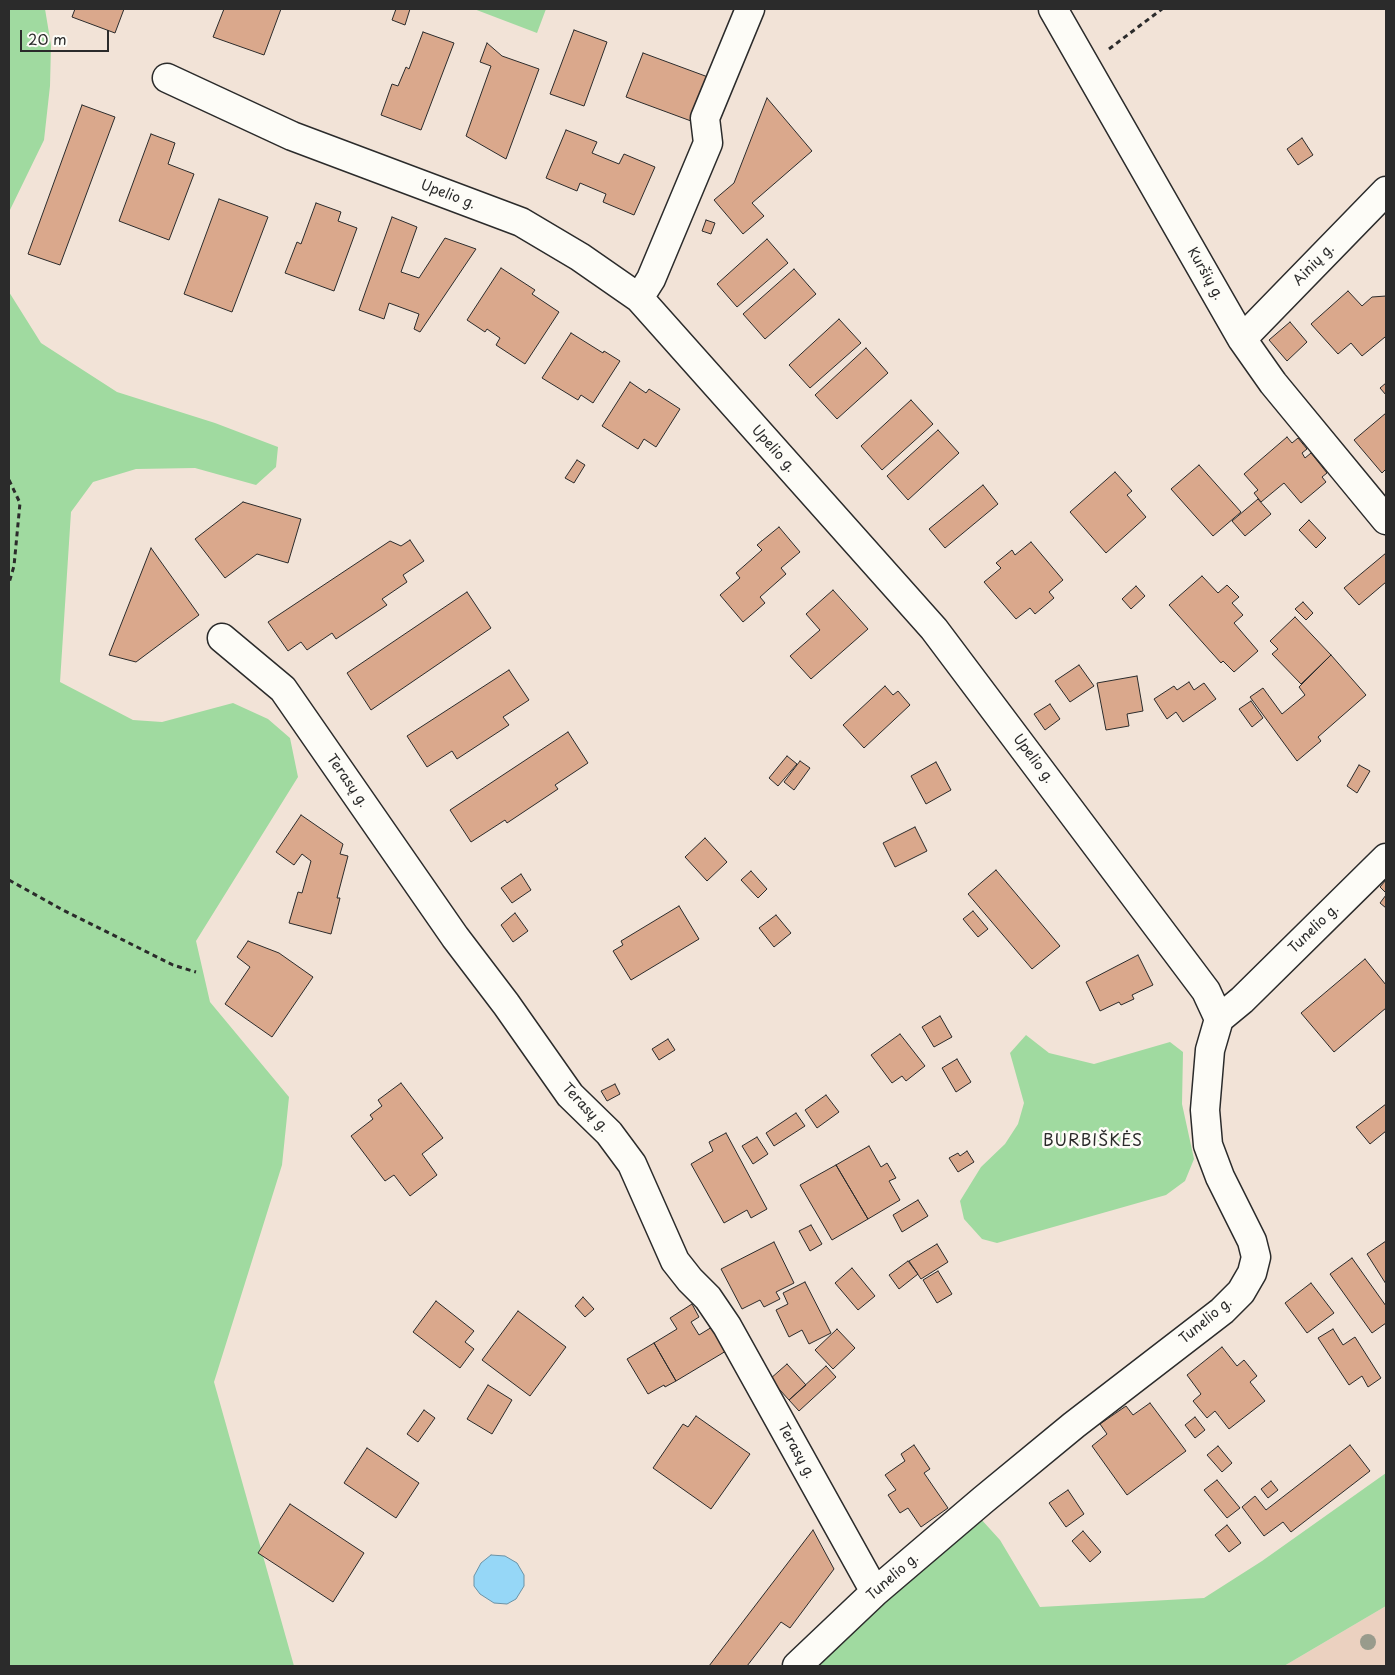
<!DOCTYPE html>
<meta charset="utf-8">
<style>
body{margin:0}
#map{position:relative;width:1395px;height:1675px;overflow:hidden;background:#f2e3d7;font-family:"Playpen Sans",sans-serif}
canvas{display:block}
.frame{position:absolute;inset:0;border:10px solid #2b2b2b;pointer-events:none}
.scale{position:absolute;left:20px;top:30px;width:89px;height:22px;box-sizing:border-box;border:2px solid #2b2b2b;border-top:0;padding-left:6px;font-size:15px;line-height:18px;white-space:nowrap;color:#2b2b2b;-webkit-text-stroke:4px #fdfcf7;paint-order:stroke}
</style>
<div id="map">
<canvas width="1395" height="1675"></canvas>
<div class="frame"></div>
<div class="scale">20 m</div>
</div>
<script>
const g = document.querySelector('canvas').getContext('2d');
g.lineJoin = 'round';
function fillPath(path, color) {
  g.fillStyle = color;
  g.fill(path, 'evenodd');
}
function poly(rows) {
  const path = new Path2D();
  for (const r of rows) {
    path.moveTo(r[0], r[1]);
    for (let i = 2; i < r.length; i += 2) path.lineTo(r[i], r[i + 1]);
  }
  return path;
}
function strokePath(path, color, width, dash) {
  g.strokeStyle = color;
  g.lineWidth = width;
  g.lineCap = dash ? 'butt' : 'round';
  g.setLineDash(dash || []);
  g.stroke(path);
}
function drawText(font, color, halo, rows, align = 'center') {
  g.font = font + ' "Playpen Sans",sans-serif';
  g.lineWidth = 5;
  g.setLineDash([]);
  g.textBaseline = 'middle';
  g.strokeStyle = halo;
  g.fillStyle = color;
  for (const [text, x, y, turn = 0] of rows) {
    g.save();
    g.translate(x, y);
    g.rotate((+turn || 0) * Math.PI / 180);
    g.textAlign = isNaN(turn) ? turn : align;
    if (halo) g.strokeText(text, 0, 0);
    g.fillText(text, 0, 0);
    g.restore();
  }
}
fillPath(poly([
 [1386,1606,1386,1666,1284,1666]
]), '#ebd1c0');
fillPath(poly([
 [9,9,45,9,51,45,50,86,44,140,9,212],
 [474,9,546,9,537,33],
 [9,292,41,343,117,392,215,423,278,447,276,467,256,485,195,468,136,469,93,482,71,512,60,682,133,720,162,722,233,703,268,719,290,738,298,777,196,941,210,1002,289,1097,282,1165,214,1382,294,1666,9,1666],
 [1026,1035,1049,1053,1094,1064,1170,1042,1183,1052,1182,1104,1194,1159,1185,1181,1166,1195,997,1243,982,1239,964,1219,960,1201,981,1167,1005,1144,1018,1124,1024,1103,1010,1053],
 [1386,1473,1386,1606,1284,1666,811,1666,980,1518,1000,1540,1040,1607,1204,1598,1262,1561]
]), '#a0daa0');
const water = poly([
 [491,1555,505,1556,517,1563,524,1575,524,1586,516,1599,507,1604,494,1603,480,1594,474,1586,474,1576,481,1563,491,1555]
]);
fillPath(water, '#96d7f7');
strokePath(water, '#6b92a5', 1);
const building = poly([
 [75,9,124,9,115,33,72,17,75,9],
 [224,9,281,9,264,55,213,37,224,9],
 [396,9,410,9,405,25,392,20,396,9],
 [574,30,607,42,584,106,550,94,574,30],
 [423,32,454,43,421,130,381,115,392,84,398,86,406,67,409,69,423,32],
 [487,43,502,56,539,69,506,159,466,136,491,66,480,62,487,43],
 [643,53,708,77,691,121,626,97,643,53],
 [767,98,812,151,752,203,764,216,743,234,714,200,734,183,767,98],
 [82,105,115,117,60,265,28,254,82,105],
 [566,130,597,142,592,153,619,164,624,154,655,167,634,215,603,202,606,194,580,183,577,191,546,178,566,130],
 [151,134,175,143,168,164,194,174,169,240,119,221,151,134],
 [1302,138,1313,155,1298,165,1287,149,1302,138],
 [219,199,268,217,232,312,184,294,219,199],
 [316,203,341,212,338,221,357,228,334,291,285,273,297,242,301,244,316,203],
 [392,217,417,227,401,272,419,278,445,238,476,249,420,332,414,329,419,314,389,303,384,319,359,310,392,217],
 [706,220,715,223,711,234,702,231,706,220],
 [767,239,788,263,737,307,717,284,767,239],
 [501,268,535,290,532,294,559,312,525,364,496,345,500,338,487,329,485,332,467,320,501,268],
 [794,269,816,294,765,339,743,314,794,269],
 [1348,291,1362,306,1372,297,1386,296,1386,339,1385,337,1362,356,1351,343,1338,354,1311,324,1348,291],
 [839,319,861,343,810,388,789,365,839,319],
 [1290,322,1307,342,1287,361,1269,340,1290,322],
 [571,333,603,353,604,351,620,361,593,403,581,395,578,400,542,378,571,333],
 [866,348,888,373,837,419,815,395,866,348],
 [630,382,646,393,649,389,680,409,656,447,644,439,638,449,602,426,630,382],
 [1386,383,1386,395,1380,388,1386,383],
 [911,400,933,424,882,470,861,446,911,400],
 [1386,413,1386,469,1382,473,1354,440,1386,413],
 [938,430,959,453,908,500,887,476,938,430],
 [1287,437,1292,443,1298,438,1307,449,1302,453,1305,458,1311,453,1327,473,1322,477,1326,482,1301,503,1284,483,1261,502,1254,493,1258,490,1244,474,1287,437],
 [577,460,585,465,574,483,565,478,577,460],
 [1199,465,1241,512,1213,536,1171,489,1199,465],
 [1115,472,1132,491,1127,495,1146,517,1106,553,1070,512,1115,472],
 [983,485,998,504,945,548,929,529,983,485],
 [1258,499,1271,514,1245,536,1232,521,1258,499],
 [243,502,301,519,288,563,257,554,225,578,195,539,243,502],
 [1309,520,1326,538,1316,548,1299,530,1309,520],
 [779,527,800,552,781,568,786,574,760,597,765,603,743,622,720,595,740,578,736,573,762,550,757,545,779,527],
 [410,540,424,561,403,575,407,582,382,599,387,605,336,639,332,633,307,650,301,642,288,651,268,622,390,541,401,546,410,540],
 [1031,542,1063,580,1049,592,1054,598,1035,614,1030,608,1016,619,984,582,1001,568,996,563,1012,550,1015,555,1031,542],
 [151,548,199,615,136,662,109,655,151,548],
 [1386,553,1386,582,1359,605,1344,588,1386,553],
 [1202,576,1218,593,1227,585,1239,597,1232,603,1243,615,1234,623,1258,651,1234,672,1223,661,1221,663,1169,605,1202,576],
 [1136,586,1145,596,1131,609,1122,599,1136,586],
 [833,590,868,629,811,679,790,656,820,630,806,614,833,590],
 [467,592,491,628,371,710,347,673,467,592],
 [1303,602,1313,613,1306,620,1295,609,1303,602],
 [1295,617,1331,655,1301,684,1272,654,1278,649,1270,641,1295,617],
 [1331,655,1366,695,1318,737,1321,741,1297,761,1250,697,1263,688,1282,714,1305,695,1299,687,1331,655],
 [1079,665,1094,686,1070,702,1055,681,1079,665],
 [509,670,529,700,503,717,509,725,457,759,452,751,427,767,407,736,509,670],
 [1137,676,1143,711,1127,714,1129,726,1106,730,1097,683,1137,676],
 [1189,682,1194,690,1204,683,1216,699,1183,722,1176,712,1167,719,1154,699,1174,686,1177,690,1189,682],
 [885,686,893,695,898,691,910,705,864,748,843,725,885,686],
 [1251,701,1263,718,1252,727,1239,709,1251,701],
 [1050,704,1060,719,1045,730,1034,714,1050,704],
 [568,732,588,763,555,785,558,789,507,823,505,820,471,842,450,810,568,732],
 [787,756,797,764,778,786,769,778,787,756],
 [800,761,810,768,794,790,784,782,800,761],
 [936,762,951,790,926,804,911,776,936,762],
 [1359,765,1370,771,1357,793,1347,786,1359,765],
 [301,815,343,844,340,854,348,856,337,898,340,898,331,934,289,923,298,892,302,893,311,861,302,854,294,865,276,852,301,815],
 [915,827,927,851,895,867,883,843,915,827],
 [705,838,727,862,707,881,685,857,705,838],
 [996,870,1060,946,1032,969,968,894,996,870],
 [751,871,767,889,758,898,741,880,751,871],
 [521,874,531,890,512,903,501,888,521,874],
 [1386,880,1386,893,1380,887,1386,880],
 [1386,895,1386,908,1380,903,1386,895],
 [679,906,699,939,631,980,613,951,623,945,621,941,679,906],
 [973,911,988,929,978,937,963,919,973,911],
 [515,913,528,931,513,942,501,925,515,913],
 [776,915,791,933,774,947,759,928,776,915],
 [248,941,279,953,313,977,272,1037,225,1004,250,967,237,957,248,941],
 [1138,955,1153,985,1132,995,1134,999,1121,1005,1119,1002,1100,1011,1086,982,1138,955],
 [1365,959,1386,985,1386,1008,1334,1052,1301,1013,1365,959],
 [940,1016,952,1037,934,1047,922,1027,940,1016],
 [900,1034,925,1066,906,1081,902,1076,892,1083,871,1055,900,1034],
 [668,1039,675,1050,659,1060,652,1049,668,1039],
 [957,1059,971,1082,956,1092,942,1068,957,1059],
 [401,1083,443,1138,422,1154,437,1175,410,1196,394,1175,385,1181,351,1136,373,1119,370,1115,382,1106,378,1100,401,1083],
 [615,1084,620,1094,607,1101,601,1091,615,1084],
 [826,1095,839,1112,817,1128,805,1110,826,1095],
 [1386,1104,1386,1131,1370,1144,1356,1127,1386,1104],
 [796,1113,805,1126,774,1146,766,1133,796,1113],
 [726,1133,767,1209,751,1218,747,1210,724,1223,691,1164,713,1151,709,1142,726,1133],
 [757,1137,768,1154,753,1164,742,1146,757,1137],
 [869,1146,881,1167,887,1163,896,1178,889,1181,900,1200,868,1219,836,1165,869,1146],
 [967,1151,974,1162,958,1172,949,1158,958,1153,960,1156,967,1151],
 [836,1165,868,1219,832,1240,800,1185,836,1165],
 [918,1200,928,1216,902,1232,893,1215,918,1200],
 [811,1225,822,1244,810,1251,799,1231,811,1225],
 [1386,1241,1386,1284,1367,1254,1386,1241],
 [774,1242,794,1283,776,1292,780,1299,764,1307,760,1300,742,1309,721,1269,774,1242],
 [937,1244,948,1262,921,1279,909,1261,937,1244],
 [1352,1258,1386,1306,1386,1323,1372,1333,1330,1274,1352,1258],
 [908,1261,918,1274,899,1289,889,1275,908,1261],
 [852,1268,875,1296,858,1310,835,1283,852,1268],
 [938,1271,952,1294,937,1303,923,1280,938,1271],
 [805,1282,831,1333,809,1344,802,1330,789,1337,776,1310,788,1304,783,1293,805,1282],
 [1311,1283,1334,1313,1307,1333,1285,1303,1311,1283],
 [583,1297,594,1309,585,1317,575,1306,583,1297],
 [436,1301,474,1331,465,1342,474,1349,460,1368,413,1332,436,1301],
 [692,1304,699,1317,691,1322,699,1335,712,1327,726,1351,676,1381,654,1343,677,1329,670,1318,692,1304],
 [518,1311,566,1347,530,1396,482,1360,518,1311],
 [837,1329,855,1348,833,1369,815,1350,837,1329],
 [1333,1329,1343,1345,1355,1337,1381,1378,1368,1387,1362,1376,1349,1385,1318,1338,1333,1329],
 [654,1343,676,1381,665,1387,664,1385,648,1394,627,1359,654,1343],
 [1222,1347,1237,1366,1244,1360,1257,1376,1250,1382,1265,1401,1229,1429,1215,1411,1207,1418,1193,1401,1201,1394,1187,1375,1222,1347],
 [787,1364,806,1385,789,1400,770,1379,787,1364],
 [826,1366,836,1377,799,1411,789,1400,826,1366],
 [488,1385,512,1400,492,1434,467,1419,488,1385],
 [1150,1403,1186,1451,1127,1495,1092,1446,1107,1434,1100,1424,1126,1406,1133,1415,1150,1403],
 [424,1410,435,1418,418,1442,407,1434,424,1410],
 [696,1416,750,1454,711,1509,653,1468,683,1424,688,1427,696,1416],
 [1195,1417,1205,1430,1195,1438,1185,1425,1195,1417],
 [914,1445,930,1469,924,1473,948,1508,921,1527,908,1508,900,1513,888,1495,896,1490,885,1475,905,1461,901,1454,914,1445],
 [1350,1445,1370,1471,1291,1532,1283,1522,1264,1536,1242,1507,1255,1496,1266,1510,1350,1445],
 [1218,1446,1232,1463,1222,1472,1207,1455,1218,1446],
 [367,1448,419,1483,396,1518,344,1483,367,1448],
 [1217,1480,1240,1508,1227,1518,1204,1490,1217,1480],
 [1271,1481,1278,1490,1268,1498,1261,1489,1271,1481],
 [1068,1490,1084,1514,1066,1527,1049,1503,1068,1490],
 [290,1504,364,1553,333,1602,258,1553,290,1504],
 [1227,1525,1241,1543,1229,1552,1215,1535,1227,1525],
 [813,1530,834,1569,790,1628,781,1622,747,1666,709,1666,813,1530],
 [1083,1531,1101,1552,1090,1562,1072,1541,1083,1531]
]);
fillPath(building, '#daa88c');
strokePath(building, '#2b2b2b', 1);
const minor = poly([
 [1053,9,1242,339,1273,383,1386,520],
 [167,78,292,136,521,222,580,257,639,298,934,629,1206,991,1219,1019],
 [639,298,651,279,708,143,705,118,750,9],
 [1242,339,1386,191],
 [222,638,283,689,455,937,506,1004,570,1095,609,1133,632,1164,675,1261,690,1280,708,1298,727,1326,875,1592],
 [797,1666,875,1592,983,1500,1074,1425,1222,1311,1241,1292,1252,1273,1256,1257,1252,1241,1220,1177,1208,1145,1205,1110,1210,1050,1219,1019,1242,1000,1386,858]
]);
strokePath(minor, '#2b2b2b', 31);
strokePath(poly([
 [1109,49,1162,9],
 [9,480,20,503,14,566,9,583],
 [9,880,61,909,173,965,196,972]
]), '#2b2b2b', 3, [5, 4]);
strokePath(minor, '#fdfcf7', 28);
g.fillStyle = '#989b8c';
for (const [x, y] of [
 [1368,1642]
]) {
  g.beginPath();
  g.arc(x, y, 8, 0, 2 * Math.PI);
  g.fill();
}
drawText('14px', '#2b2b2b', '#fdfcf7', [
 ["Upelio g.",448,195,21],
 ["Ainių g.",1314,265,-46],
 ["Kuršių g.",1205,274,60],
 ["Upelio g.",773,449,48],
 ["Upelio g.",1033,759,53],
 ["Terasų g.",347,781,55],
 ["Tunelio g.",1314,929,-44],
 ["Terasų g.",585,1108,47],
 ["Tunelio g.",1206,1321,-40],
 ["Terasų g.",796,1451,61],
 ["Tunelio g.",893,1577,-41]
]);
g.letterSpacing = '1px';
drawText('16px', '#2b2b2b', '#fdfcf7', [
 ["BURBIŠKĖS",1093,1142]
]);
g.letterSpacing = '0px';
</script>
